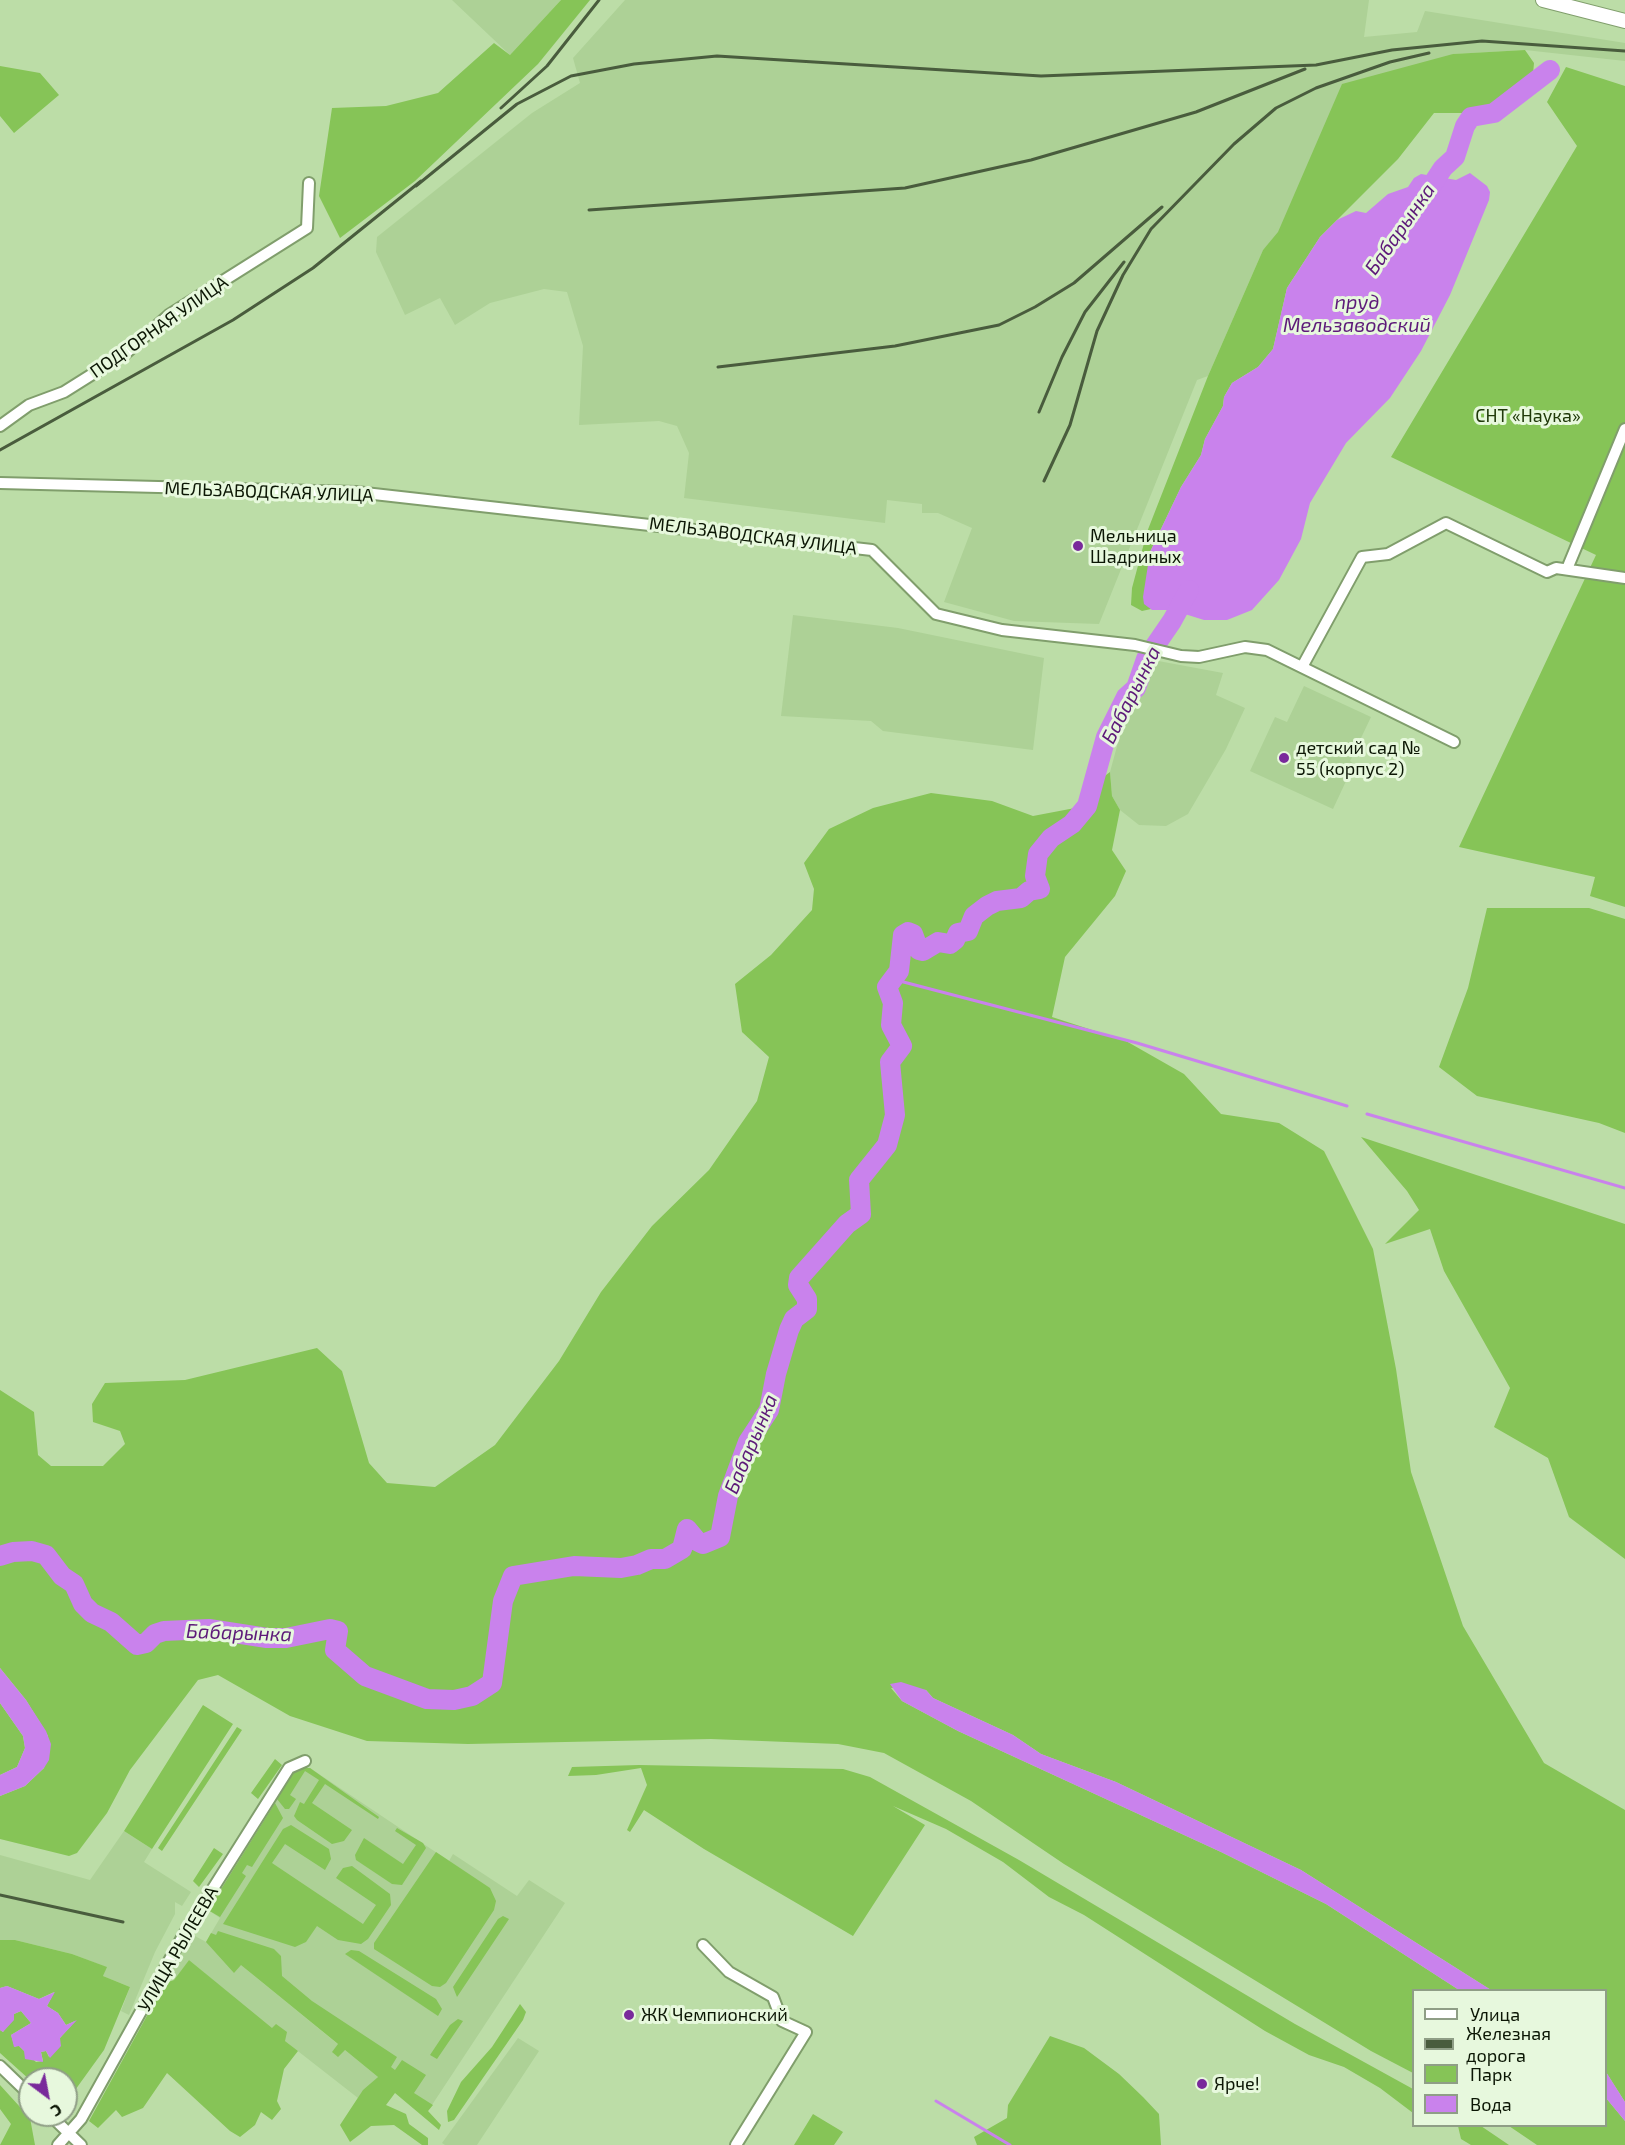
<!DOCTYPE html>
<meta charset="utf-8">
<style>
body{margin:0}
#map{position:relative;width:1625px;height:2145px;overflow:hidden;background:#bcdda7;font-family:"Exo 2",sans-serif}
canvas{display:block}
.legend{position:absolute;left:1412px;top:1989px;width:195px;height:138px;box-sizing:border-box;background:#e7f8dd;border:2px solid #8f9e86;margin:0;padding:8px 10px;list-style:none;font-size:18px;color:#0b1604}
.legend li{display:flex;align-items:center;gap:12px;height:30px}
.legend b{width:30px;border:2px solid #8f9e86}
.north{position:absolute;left:18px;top:2067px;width:60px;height:60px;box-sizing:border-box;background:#e7f8dd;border:2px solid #8f9e86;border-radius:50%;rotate:148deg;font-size:16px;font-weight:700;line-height:24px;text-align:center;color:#0b1604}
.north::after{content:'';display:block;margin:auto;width:21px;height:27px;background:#792a9b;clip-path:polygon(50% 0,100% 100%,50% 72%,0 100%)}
</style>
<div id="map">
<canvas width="1625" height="2145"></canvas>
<ul class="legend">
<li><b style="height:8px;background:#fff"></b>Улица</li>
<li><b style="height:8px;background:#495c3d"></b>Железная дорога</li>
<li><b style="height:16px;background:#86c457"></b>Парк</li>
<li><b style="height:16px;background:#c982ec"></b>Вода</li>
</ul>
<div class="north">С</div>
</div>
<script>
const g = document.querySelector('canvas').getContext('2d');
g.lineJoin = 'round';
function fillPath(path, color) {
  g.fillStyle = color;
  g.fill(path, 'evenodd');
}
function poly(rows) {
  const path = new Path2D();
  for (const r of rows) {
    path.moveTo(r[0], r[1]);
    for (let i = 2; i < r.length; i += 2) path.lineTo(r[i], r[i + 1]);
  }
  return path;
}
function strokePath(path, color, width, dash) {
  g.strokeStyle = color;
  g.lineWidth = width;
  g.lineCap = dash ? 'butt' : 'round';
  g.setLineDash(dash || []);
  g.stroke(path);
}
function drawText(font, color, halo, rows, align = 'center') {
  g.font = font + ' "Exo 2",sans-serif';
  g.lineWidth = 6;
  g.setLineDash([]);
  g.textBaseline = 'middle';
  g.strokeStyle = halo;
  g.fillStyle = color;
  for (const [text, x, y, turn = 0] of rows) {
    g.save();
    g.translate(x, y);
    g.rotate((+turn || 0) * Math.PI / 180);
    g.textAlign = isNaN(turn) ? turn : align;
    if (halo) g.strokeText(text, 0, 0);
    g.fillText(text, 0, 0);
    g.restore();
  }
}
fillPath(poly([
 [452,0,561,0,510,55],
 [625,0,1369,0,1364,37,1417,32,1425,11,1625,43,1625,61,1525,50,1453,54,1263,250,1208,376,1197,380,1099,624,1014,621,944,602,972,528,938,513,922,513,922,504,887,500,885,523,684,498,689,453,677,426,659,421,579,425,583,346,567,292,544,289,490,303,455,325,440,298,405,315,376,252,377,237,532,113,580,83,573,58],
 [793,615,898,628,1044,658,1033,750,883,731,871,721,781,716],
 [1153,660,1223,673,1216,695,1245,708,1226,749,1188,814,1166,826,1139,825,1120,810,1112,796,1110,772,1119,739],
 [1304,686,1371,717,1350,761,1354,764,1333,809,1250,771,1275,717,1287,722],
 [310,1768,449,1861,453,1854,517,1896,529,1880,565,1903,428,2111,241,1965,378,2077,358,2098,285,2041,189,1960,174,1980,166,1974,195,1936,206,1942,220,1918,208,1910,294,1772],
 [124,1831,152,1849,144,1862,191,1892,182,1906,175,1902,175,1914,155,1952,129,2015,121,2011,130,1987,103,1976,106,1967,72,1954,15,1940,0,1940,0,1855,90,1880],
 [518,2038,539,2051,477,2145,445,2145,442,2143]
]), '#add196');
fillPath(poly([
 [561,0,590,0,538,64,415,181,340,238,319,196,332,108,386,106,438,93,494,43,510,55],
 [1525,50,1534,63,1533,74,1493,109,1469,113,1434,113,1398,159,1320,237,1287,288,1273,349,1258,367,1232,383,1224,397,1223,406,1205,439,1201,455,1181,487,1150,552,1151,609,1142,611,1131,605,1132,588,1147,532,1208,376,1263,250,1278,232,1342,84,1453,54],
 [0,66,40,73,59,95,14,133,0,116],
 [1566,67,1625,86,1625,907,1590,896,1595,877,1459,847,1596,555,1391,457,1577,146,1547,102],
 [1110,772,1112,796,1120,810,1112,850,1126,871,1115,896,1065,957,1052,1017,1126,1041,1184,1074,1221,1114,1279,1123,1324,1151,1373,1249,1396,1369,1411,1472,1463,1626,1544,1763,1625,1810,1625,2102,1606,2072,1606,1990,1491,1990,1301,1870,1116,1782,1041,1754,1013,1735,933,1698,926,1690,891,1688,902,1701,958,1731,1221,1852,1326,1904,1459,1990,1414,1990,1413,2073,1371,2051,1064,1864,971,1801,884,1753,838,1744,711,1739,468,1744,367,1741,290,1716,218,1675,198,1680,130,1770,107,1813,77,1853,69,1856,0,1839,0,1796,25,1786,44,1768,48,1736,26,1700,0,1668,0,1390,34,1412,38,1455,51,1466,103,1466,125,1444,120,1431,93,1422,92,1404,105,1383,185,1380,317,1348,342,1371,369,1463,387,1483,435,1487,495,1445,559,1361,601,1292,652,1226,709,1170,757,1101,769,1057,742,1032,735,984,771,955,812,910,814,889,804,863,829,829,873,808,931,793,992,801,1033,816,1075,808,1086,790],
 [1487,908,1589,908,1625,919,1625,1133,1599,1123,1477,1096,1439,1067,1468,988],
 [1361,1137,1625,1224,1625,1559,1569,1517,1548,1458,1494,1427,1510,1388,1444,1271,1430,1229,1385,1244,1419,1210,1407,1191],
 [0,1703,23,1736,25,1748,17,1767,0,1775],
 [203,1705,233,1724,152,1849,124,1831],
 [237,1727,242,1730,162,1851,158,1848],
 [275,1759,282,1765,258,1799,251,1793],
 [639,1765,843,1769,870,1777,1019,1860,1295,2024,1413,2089,1413,2113,1380,2088,1344,2067,1309,2055,1265,2031,1084,1915,1049,1897,1003,1862,946,1829,893,1806,925,1825,853,1936,704,1849,644,1810,630,1832,627,1830,647,1785,641,1768,596,1775,568,1776,572,1767],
 [301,1768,310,1768,379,1817,378,1819,325,1784,312,1803,352,1830,344,1841,332,1844,297,1820,294,1816,300,1802,304,1804,319,1780,305,1771,290,1795,296,1799,289,1809,285,1809,277,1799,294,1772],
 [275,1803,283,1818,252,1867,247,1865,242,1873,246,1876,220,1917,208,1910],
 [291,1825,329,1849,331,1859,325,1870,285,1844,272,1863,363,1924,376,1905,336,1878,343,1868,352,1866,390,1894,391,1905,368,1939,361,1944,338,1940,317,1926,306,1942,295,1947,223,1924,283,1829],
 [397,1828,423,1843,426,1848,402,1885,392,1884,356,1860,355,1855,364,1838,403,1864,416,1845,395,1831],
 [214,1848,223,1854,199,1887,193,1881],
 [436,1852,490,1888,496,1901,494,1910,446,1983,440,1987,432,1986,374,1949,374,1943],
 [503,1916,509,1919,457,1997,453,1987,498,1919],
 [218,1931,274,1949,281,1956,282,1976,312,2001,397,2057,391,2067,395,2070,402,2060,426,2075,414,2093,433,2105,428,2111,441,2125,439,2130,395,2093,386,2105,406,2114,409,2124,428,2138,428,2145,422,2145,394,2125,371,2126,350,2142,340,2125,363,2090,378,2077,345,2050,338,2057,332,2052,338,2044,241,1965,234,1973,206,1942,211,1933,216,1935],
 [0,1940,15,1940,72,1954,107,1967,103,1976,130,1987,104,2050,73,2093,66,2097,66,2079,30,2080,0,2053,0,2030,3,2032,14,2014,21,2011,31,2023,11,2035,15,2047,18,2045,36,2062,43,2061,41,2052,46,2051,49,2057,60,2038,75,2021,66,2025,58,2013,47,2006,54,1992,39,1999,7,1986,0,1988],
 [351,1950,359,1951,436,1999,442,2009,438,2016,345,1954],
 [189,1960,272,2028,276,2024,287,2032,285,2041,298,2051,284,2069,277,2101,281,2109,272,2120,261,2112,255,2125,240,2137,230,2131,167,2073,143,2108,122,2117,116,2110,98,2128,89,2121,165,1983,174,1980],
 [520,2004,526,2012,523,2020,454,2120,448,2122,447,2111,461,2082,492,2047],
 [458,2019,463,2021,437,2059,430,2055,450,2025],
 [1050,2036,1084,2048,1119,2074,1143,2097,1159,2114,1161,2145,977,2145,974,2137,1007,2118,1008,2105],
 [0,2085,30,2118,35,2145,0,2145,11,2124,0,2109],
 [1606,2098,1625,2121,1625,2145,1537,2145,1509,2126,1606,2126],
 [813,2114,843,2132,834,2145,794,2145],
 [1458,2126,1481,2126,1509,2145,1471,2145,1461,2139]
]), '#86c457');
fillPath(poly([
 [1470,173,1487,186,1490,192,1489,200,1450,295,1421,351,1390,398,1346,443,1310,503,1301,539,1279,580,1252,610,1227,620,1204,620,1172,610,1152,610,1144,604,1143,597,1150,552,1181,487,1201,455,1205,439,1223,406,1224,397,1232,383,1258,367,1273,349,1287,288,1320,237,1337,220,1356,211,1366,213,1388,194,1408,187,1414,178,1421,174,1456,180],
 [0,1668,26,1700,46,1731,51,1744,49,1760,44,1768,25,1786,0,1796,0,1775,17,1767,25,1748,23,1736,0,1703],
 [901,1682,926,1690,933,1698,1013,1735,1041,1754,1116,1782,1301,1870,1491,1990,1459,1990,1326,1904,1221,1852,958,1731,902,1701,890,1684],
 [7,1986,39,1999,55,1992,47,2006,58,2013,66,2025,77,2020,60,2038,61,2046,50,2058,46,2051,41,2052,43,2062,25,2059,24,2051,19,2046,14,2047,11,2035,31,2023,21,2011,14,2014,14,2020,3,2032,0,2030,0,1988],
 [1606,2072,1625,2102,1625,2121,1606,2098]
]), '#c982ec');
strokePath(poly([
 [892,979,1137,1043,1347,1106],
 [1367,1114,1625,1188],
 [936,2101,1010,2145]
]), '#c982ec', 3);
strokePath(poly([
 [1422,200,1443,168,1455,157,1465,126,1471,117,1494,113,1550,70],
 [0,1556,13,1552,32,1551,46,1555,62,1576,74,1584,83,1604,92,1613,111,1622,137,1645,146,1643,155,1634,164,1631,209,1629,267,1638,286,1638,330,1629,338,1631,335,1650,365,1676,427,1699,454,1700,472,1696,492,1683,503,1601,513,1576,574,1566,621,1568,637,1565,651,1559,665,1559,682,1549,687,1529,697,1541,703,1544,720,1537,728,1496,748,1442,769,1410,776,1374,789,1330,794,1319,807,1309,807,1299,798,1285,799,1278,847,1224,861,1214,859,1180,887,1145,895,1115,890,1062,902,1046,891,1025,893,1003,887,987,899,971,903,935,908,932,913,934,919,950,923,951,938,942,950,944,955,940,958,933,968,931,974,916,987,906,997,901,1021,898,1029,891,1040,889,1035,876,1038,854,1051,838,1072,824,1087,806,1106,737,1126,697,1136,688,1146,659,1172,621,1189,590]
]), '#c982ec', 20);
const minor = poly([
 [0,426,29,405,64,392,126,353,169,315,307,228,309,183],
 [0,483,356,492,872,550,936,614,1002,630,1135,645,1181,656,1199,657,1245,647,1267,650,1454,742],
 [1567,569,1625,429],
 [1302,667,1362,557,1388,554,1446,523,1547,572,1556,568,1625,578],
 [703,1945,729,1972,773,1997,782,2021,806,2032,736,2145],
 [0,2066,30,2095],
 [50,2115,81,2145],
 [58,2145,81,2119,183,1936,289,1768,305,1761]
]);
const tertiary = poly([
 [1543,0,1625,21]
]);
strokePath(minor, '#809e6c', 14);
strokePath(tertiary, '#809e6c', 16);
strokePath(minor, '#fff', 10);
strokePath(tertiary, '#fff', 14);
strokePath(poly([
 [501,108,547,66,599,0],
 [416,186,517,104,571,76,634,64,717,56,1041,76,1316,65,1392,50,1482,41,1625,51],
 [589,210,905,188,1031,160,1196,112,1305,69],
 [718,367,895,346,999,325,1035,307,1074,283,1162,207],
 [1039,412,1062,357,1085,312,1124,262],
 [0,450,233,320,313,268,421,181],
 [1044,481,1070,425,1097,331,1123,275,1151,229,1234,144,1276,108,1316,88,1390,62,1429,53],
 [0,1895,123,1922]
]), '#495c3d', 3);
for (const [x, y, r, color] of [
 [1078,546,6,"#792a9b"],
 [1284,758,6,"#792a9b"],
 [629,2015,6,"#792a9b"],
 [1202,2084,6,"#792a9b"]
]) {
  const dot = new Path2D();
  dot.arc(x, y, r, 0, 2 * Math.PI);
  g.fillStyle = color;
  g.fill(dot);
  strokePath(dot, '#e7f8dd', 2);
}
drawText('18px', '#0b1604', '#e7f8dd', [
 ["ПОДГОРНАЯ УЛИЦА",159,327,-35],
 ["МЕЛЬЗАВОДСКАЯ УЛИЦА",269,492,2],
 ["МЕЛЬЗАВОДСКАЯ УЛИЦА",753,536,7],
 ["УЛИЦА РЫЛЕЕВА",178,1949,-60]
]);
drawText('18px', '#203a0a', '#e7f8dd', [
 ["СНТ «Наука»",1528,416]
]);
drawText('18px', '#0b1604', '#e7f8dd', [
 ["Мельница",1090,536],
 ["Шадриных",1090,557],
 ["детский сад №",1296,748],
 ["55 (корпус 2)",1296,769],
 ["ЖК Чемпионский",641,2015],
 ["Ярче!",1214,2084]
], 'left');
drawText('italic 20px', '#5d1a79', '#e7f8dd', [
 ["Бабарынка",1400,229,-55],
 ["пруд",1357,302],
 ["Мельзаводский",1357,325],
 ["Бабарынка",1131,695,-63],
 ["Бабарынка",751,1444,-67],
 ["Бабарынка",239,1633,2]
]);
</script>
